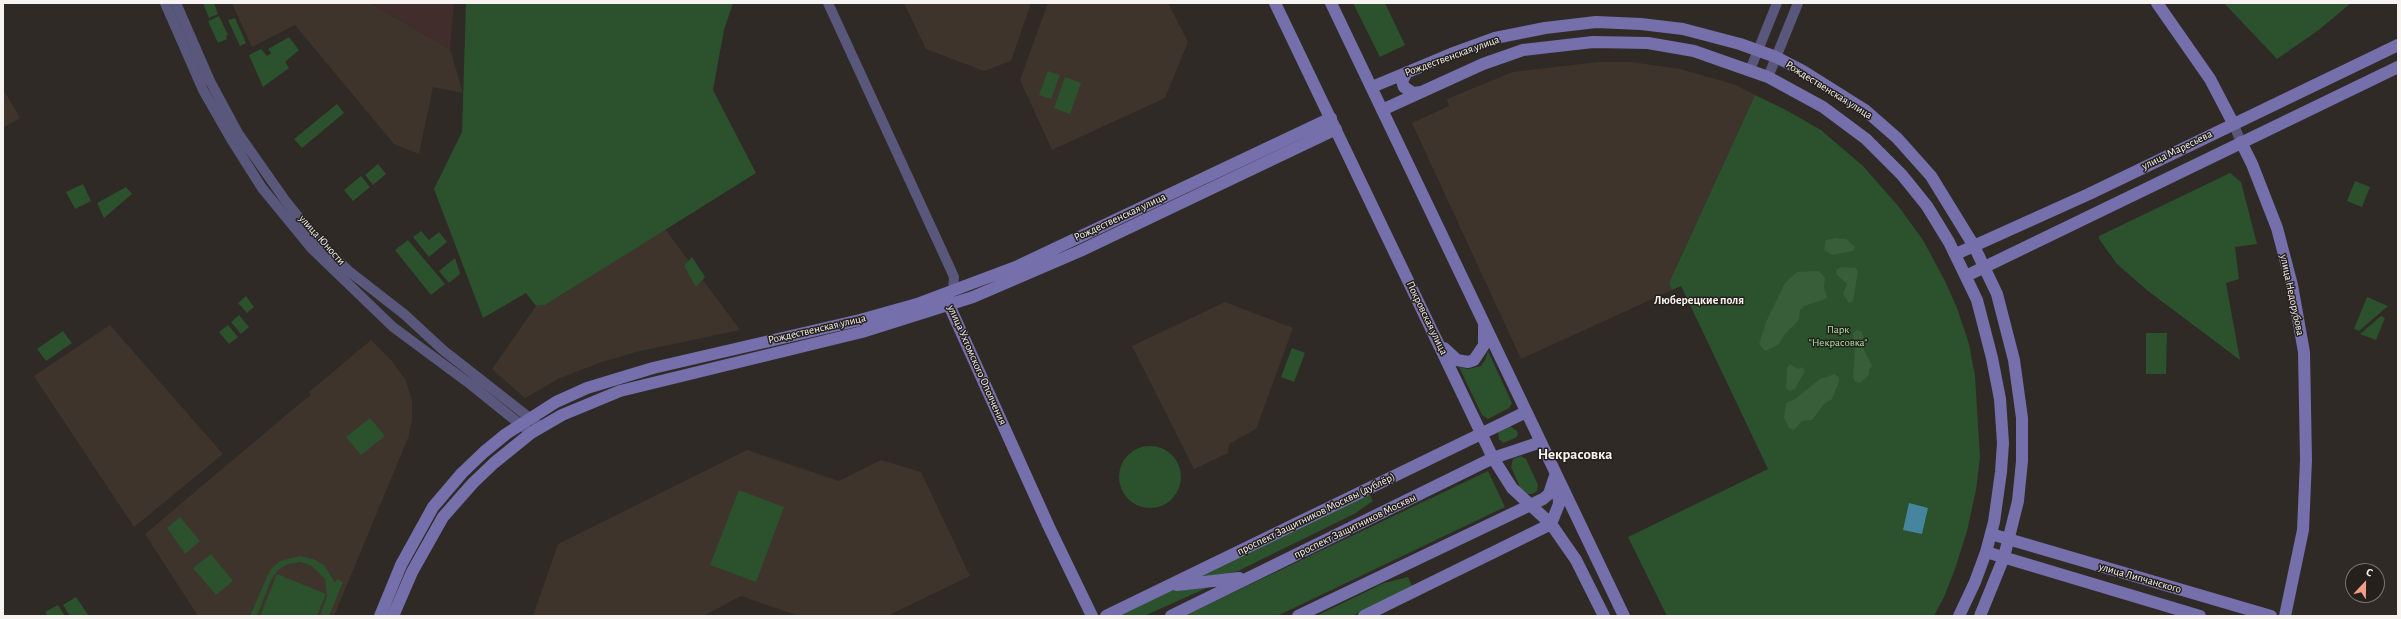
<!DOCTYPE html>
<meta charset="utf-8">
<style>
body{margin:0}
#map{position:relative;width:2401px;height:619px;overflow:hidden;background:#2f2a26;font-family:"Alegreya Sans",sans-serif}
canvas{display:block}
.frame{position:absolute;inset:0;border:4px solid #f7f3f0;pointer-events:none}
.north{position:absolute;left:2345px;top:563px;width:40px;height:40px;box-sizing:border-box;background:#25201c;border:1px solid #797471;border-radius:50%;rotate:22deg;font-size:11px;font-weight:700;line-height:16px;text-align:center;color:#f7f3f0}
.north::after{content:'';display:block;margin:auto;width:14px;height:18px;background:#f39f86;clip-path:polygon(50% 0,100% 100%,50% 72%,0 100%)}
</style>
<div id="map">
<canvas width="2401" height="619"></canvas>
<div class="frame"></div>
<div class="north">С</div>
</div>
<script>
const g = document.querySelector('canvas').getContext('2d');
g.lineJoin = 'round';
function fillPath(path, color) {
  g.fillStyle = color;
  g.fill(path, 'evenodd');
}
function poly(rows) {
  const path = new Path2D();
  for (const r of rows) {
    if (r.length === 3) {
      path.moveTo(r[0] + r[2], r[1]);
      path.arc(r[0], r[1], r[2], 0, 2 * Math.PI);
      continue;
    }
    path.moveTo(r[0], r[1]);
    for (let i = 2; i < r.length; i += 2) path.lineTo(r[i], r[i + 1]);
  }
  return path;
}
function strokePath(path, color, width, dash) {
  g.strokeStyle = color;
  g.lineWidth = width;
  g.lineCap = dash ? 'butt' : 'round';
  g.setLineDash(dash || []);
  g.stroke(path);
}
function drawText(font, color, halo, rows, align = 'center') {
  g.font = font + ' "Alegreya Sans",sans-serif';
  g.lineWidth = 3;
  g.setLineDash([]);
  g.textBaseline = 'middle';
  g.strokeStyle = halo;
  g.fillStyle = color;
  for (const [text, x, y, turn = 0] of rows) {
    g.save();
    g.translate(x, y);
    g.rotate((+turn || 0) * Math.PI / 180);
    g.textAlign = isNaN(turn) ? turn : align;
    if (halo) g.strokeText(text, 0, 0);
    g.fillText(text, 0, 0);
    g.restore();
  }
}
fillPath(poly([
 [232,3,370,3,450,49,463,93,433,87,419,154,394,144,295,25,252,47],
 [904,3,1031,3,1011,61,984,71,926,49],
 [1048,3,1168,3,1188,42,1165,98,1052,150,1020,80],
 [1598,62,1631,62,1680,69,1736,85,1755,95,1669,283,1672,290,1521,359,1412,123,1449,106,1447,99,1513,72],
 [3,89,20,118,3,128],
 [665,229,740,330,640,351,602,362,560,378,525,398,492,369,536,306,545,305],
 [1225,302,1293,328,1256,429,1229,444,1228,453,1194,469,1132,346],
 [110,325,223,454,134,527,34,376],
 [371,340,391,360,405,379,412,400,412,421,408,438,334,616,198,616,145,534,304,400,311,395,309,392],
 [747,450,839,481,881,460,921,472,970,576,887,616,799,616,741,596,703,616,533,616,558,544]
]), '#3e342c');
fillPath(poly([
 [370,3,454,3,450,49]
]), '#412d2c');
fillPath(poly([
 [203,3,214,3,218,14,209,18],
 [466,3,733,3,724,30,713,90,756,173,545,305,536,306,526,293,483,318,434,189,462,132],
 [1353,3,1385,3,1405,45,1380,57],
 [2224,3,2351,3,2320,29,2277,59],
 [219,16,228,35,226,36,227,39,218,43,208,21],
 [235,18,246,43,240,46,228,20],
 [289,37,299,50,285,62,289,68,263,87,249,55,261,49,267,56,271,53,268,49],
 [1048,71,1060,75,1051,99,1039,95],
 [1065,77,1081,83,1070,114,1054,108],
 [1755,95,1786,110,1821,130,1863,166,1899,207,1923,240,1945,281,1957,308,1969,344,1975,376,1980,457,1976,490,1967,531,1955,569,1944,597,1934,616,1667,616,1628,537,1768,469,1681,286,1672,290,1669,283],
 [337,104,344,113,302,148,294,139],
 [378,164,386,174,373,185,365,175],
 [2230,173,2241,182,2257,244,2235,247,2239,279,2226,283,2240,360,2148,291,2117,264,2099,239,2099,236],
 [361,176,370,187,353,201,344,190],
 [2355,181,2370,187,2362,207,2347,201],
 [83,184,91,201,75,209,66,192],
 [126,187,132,194,104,218,97,203],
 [421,231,429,240,439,232,447,242,429,257,413,237],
 [408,240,445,284,431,295,395,250],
 [692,257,705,277,696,287,684,266],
 [455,258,460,274,449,283,439,271],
 [246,296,254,307,247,313,238,303],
 [2367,297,2388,306,2359,331,2354,329],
 [239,315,249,327,241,334,231,322],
 [2381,316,2385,318,2376,340,2360,334],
 [228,325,238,337,229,344,219,332],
 [63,331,72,343,46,361,37,349],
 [2146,333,2167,333,2166,374,2146,374],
 [1292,348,1305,353,1294,382,1281,377],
 [1488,351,1512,403,1509,408,1488,419,1482,415,1459,367,1468,369,1481,366,1485,360],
 [370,418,385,436,361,455,346,437],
 [1510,426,1517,431,1518,435,1515,438,1503,443,1499,439,1498,432],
 [1150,477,31],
 [1521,456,1526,459,1538,485,1537,491,1532,494,1526,494,1521,490,1511,467,1513,459],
 [1488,471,1505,507,1277,616,1184,616],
 [739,490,784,507,756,582,710,565],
 [1369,493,1373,501,1354,514,1238,571,1221,575,1196,577],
 [180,517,200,541,185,554,167,528],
 [211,554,233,581,216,595,193,568],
 [300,556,313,559,324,565,335,583,337,579,343,582,329,616,320,616,327,596,325,579,312,566,300,562,288,564,278,570,271,580,257,616,250,616,270,570,280,561],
 [277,574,326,594,317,616,260,616],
 [1408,577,1412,586,1352,616,1316,616,1384,583],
 [1209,587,1144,616,1120,616,1174,589],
 [76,597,89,616,70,616,63,605],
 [58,605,65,616,48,616,45,612]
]), '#2b512d');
fillPath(poly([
 [1836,238,1846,239,1855,247,1853,251,1832,255,1824,250,1826,240],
 [1841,267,1856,268,1858,272,1853,301,1849,303,1843,294,1847,284,1837,275,1836,270],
 [1819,271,1825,278,1824,288,1827,297,1823,300,1804,306,1800,310,1799,320,1785,334,1779,344,1766,351,1762,348,1759,344,1766,322,1785,283,1797,272],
 [1856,330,1861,331,1863,335,1864,350,1872,366,1869,370,1869,375,1860,383,1855,382,1853,377,1855,349,1853,334],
 [1790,364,1798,369,1802,367,1805,371,1795,389,1790,391,1786,388,1787,368],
 [1835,374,1839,378,1839,382,1832,399,1824,404,1812,420,1802,421,1794,430,1789,428,1784,418,1786,403,1795,399,1820,379]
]), '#375e38');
fillPath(poly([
 [1909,503,1928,508,1922,534,1903,530]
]), '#45869e');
strokePath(poly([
 [165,3,203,90,231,139,262,188,312,249,393,327,470,384,531,433],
 [176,3,210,81,238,133,285,200,317,240,350,272,404,314,443,350,536,423],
 [828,3,950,268,954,277,953,291],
 [1750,70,1777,3],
 [1768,77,1798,3],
 [2233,123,2241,142]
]), '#5a577d', 10);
strokePath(poly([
 [1275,3,1493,458,1512,488,1551,524,1576,560,1604,616],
 [1331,3,1624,616],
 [2157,3,2210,79,2233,123],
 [1407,72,1402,81,1404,87,1413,93,1421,92],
 [1372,87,1451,54,1495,38,1545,28,1596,22,1641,24,1683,29,1740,44,1776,57,1803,71,1865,110,1897,138,1931,176,1974,246,1997,294,2014,360,2022,418,2022,461,2018,501,2004,557,1980,616],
 [1382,110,1483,64,1523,50,1593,42,1648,43,1694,51,1768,77,1823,107,1866,139,1902,175,1927,206,1949,242,1977,300,1992,358,2000,399,2003,443,2001,472,1994,522,1986,552,1975,582,1959,616],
 [2241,142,2252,164,2277,228,2292,285,2304,352,2306,460,2303,530,2285,616],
 [1956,254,2089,194,2398,45],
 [1966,276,2398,67],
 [949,299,949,305,1049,527,1092,616],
 [1444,348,1457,360,1468,362,1474,360,1484,345,1484,326],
 [1991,534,2271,616],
 [1986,552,2200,616],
 [1177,585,1239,578],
 [380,616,401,565,433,507,462,473,484,452,506,434,556,402,587,388,653,368,860,320,917,304,1018,266,1331,118],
 [393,616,412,572,443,517,473,483,494,463,531,433,562,415,620,391,862,332,973,297,1080,251,1336,129],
 [1106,616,1526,412],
 [1171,616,1493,458,1541,442],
 [1298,616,1543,499,1549,494,1555,476],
 [1364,616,1551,524,1559,504,1558,487]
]), '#756fab', 12);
drawText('11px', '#f7f3f0', '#25201c', [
 ["Рождественская улица",1452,56,-20],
 ["Рождественская улица",1829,90,32],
 ["улица Маресьева",2177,150,-26],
 ["Рождественская улица",1120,217,-25],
 ["улица Юности",322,240,48],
 ["улица Недорубова",2292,295,78],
 ["Покровская улица",1427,318,64],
 ["Рождественская улица",817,329,-13],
 ["улица Ухтомского Ополчения",977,365,66],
 ["проспект Защитников Москвы (дублёр)",1316,514,-26],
 ["проспект Защитников Москвы",1355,526,-26],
 ["улица Липчанского",2140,578,16]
]);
drawText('11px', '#a3e2a5', '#25201c', [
 ["Парк",1838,330],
 ["\"Некрасовка\"",1838,343]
]);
drawText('bold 12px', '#f7f3f0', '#25201c', [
 ["Люберецкие поля",1699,300]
]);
drawText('bold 15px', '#f7f3f0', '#25201c', [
 ["Некрасовка",1575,454]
]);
</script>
